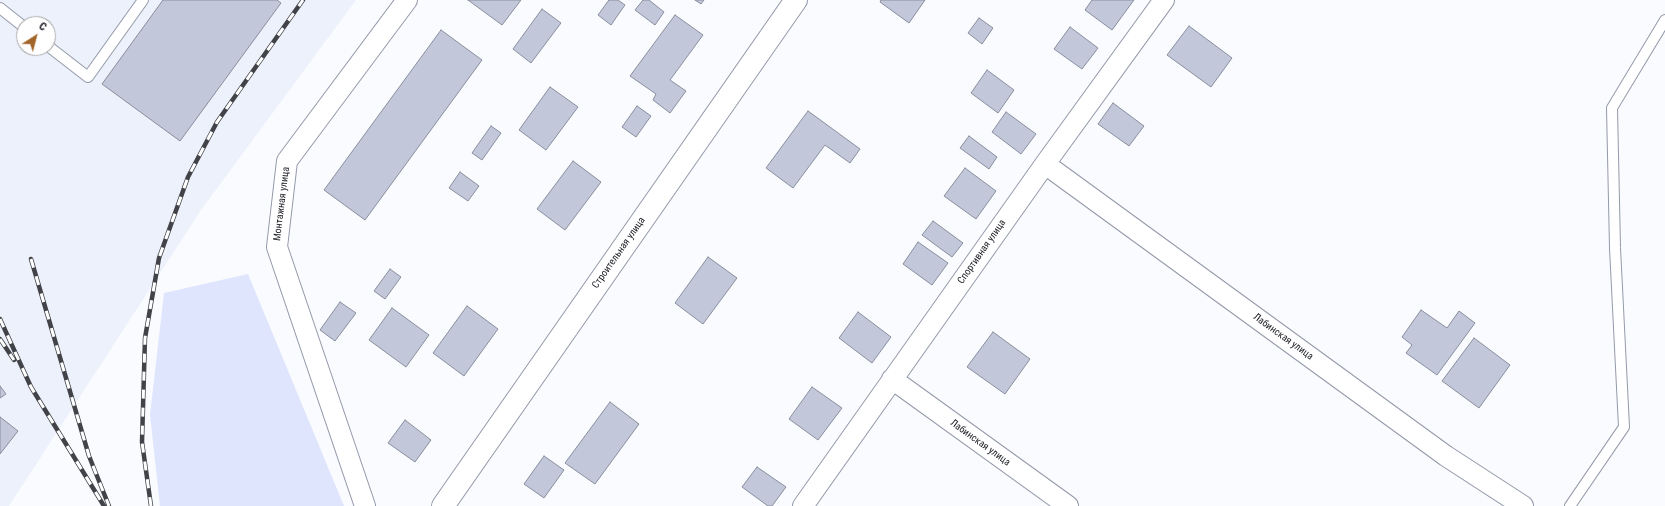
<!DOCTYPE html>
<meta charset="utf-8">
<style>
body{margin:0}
#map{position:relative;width:1665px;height:506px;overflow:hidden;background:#fafbfe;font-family:"Roboto Condensed",sans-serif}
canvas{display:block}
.north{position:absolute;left:16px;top:16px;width:40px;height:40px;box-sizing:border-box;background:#fff;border:1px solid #a3a3a6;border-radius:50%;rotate:36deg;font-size:11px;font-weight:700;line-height:16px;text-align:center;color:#181a20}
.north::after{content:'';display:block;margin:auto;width:14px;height:18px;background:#a3662a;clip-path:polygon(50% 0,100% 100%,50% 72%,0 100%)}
</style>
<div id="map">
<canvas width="1665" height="506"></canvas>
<div class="north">С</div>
</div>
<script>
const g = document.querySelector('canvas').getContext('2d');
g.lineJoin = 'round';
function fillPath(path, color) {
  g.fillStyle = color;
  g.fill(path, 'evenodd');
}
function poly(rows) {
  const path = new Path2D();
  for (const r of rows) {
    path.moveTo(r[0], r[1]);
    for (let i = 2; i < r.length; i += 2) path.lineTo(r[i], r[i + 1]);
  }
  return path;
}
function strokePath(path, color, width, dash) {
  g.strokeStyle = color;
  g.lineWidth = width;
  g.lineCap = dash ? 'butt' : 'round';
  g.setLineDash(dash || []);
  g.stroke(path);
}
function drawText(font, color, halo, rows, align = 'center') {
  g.font = font + ' "Roboto Condensed",sans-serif';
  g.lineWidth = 3;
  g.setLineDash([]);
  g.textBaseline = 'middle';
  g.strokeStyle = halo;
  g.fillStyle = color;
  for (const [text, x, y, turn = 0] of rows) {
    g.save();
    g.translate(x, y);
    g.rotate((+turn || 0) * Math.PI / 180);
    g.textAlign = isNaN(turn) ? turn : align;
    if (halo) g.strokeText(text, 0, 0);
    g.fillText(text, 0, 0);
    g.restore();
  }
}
fillPath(poly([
 [0,0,356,0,201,210,9,506,0,506],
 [24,24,48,24,48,48,24,48]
]), '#edf1fb');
fillPath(poly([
 [248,274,344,506,160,506,150,415,164,293]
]), '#dee5fd');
const building = poly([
 [163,0,277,0,281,3,180,141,102,84,163,0],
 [468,0,521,0,502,25,468,0],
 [609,0,618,0,625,5,611,25,598,15,609,0],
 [643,0,649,0,664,12,655,25,635,10,643,0],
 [695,0,704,0,701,4,695,0],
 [881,0,925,0,909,23,880,2,881,0],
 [1092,0,1134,0,1112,30,1085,10,1092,0],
 [542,9,561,23,531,63,513,49,542,9],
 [675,15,703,35,670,80,686,91,670,113,653,100,656,94,630,76,675,15],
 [979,18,993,28,982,44,968,33,979,18],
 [1189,26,1232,58,1211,87,1167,55,1189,26],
 [1070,27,1098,48,1082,69,1054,49,1070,27],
 [441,30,482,60,365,220,324,190,441,30],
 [987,70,1014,90,998,113,971,93,987,70],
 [550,87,578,107,546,150,519,130,550,87],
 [1113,103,1144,126,1129,146,1098,124,1113,103],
 [637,106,651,116,636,137,622,127,637,106],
 [808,111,860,149,850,163,825,145,793,188,766,168,808,111],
 [1006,112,1036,134,1021,154,992,132,1006,112],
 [491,126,501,133,482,160,472,153,491,126],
 [969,136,997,157,989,169,960,148,969,136],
 [573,161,601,182,565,230,537,209,573,161],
 [965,168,996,191,976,219,944,196,965,168],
 [460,172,479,186,468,201,449,188,460,172],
 [933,221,963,243,952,257,922,235,933,221],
 [918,242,948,263,932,285,903,264,918,242],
 [708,257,737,278,703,324,675,303,708,257],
 [390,269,401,277,385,299,374,291,390,269],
 [340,302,356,313,335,341,320,330,340,302],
 [467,306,498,329,464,376,433,353,467,306],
 [392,308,429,335,406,367,369,340,392,308],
 [1421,310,1447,328,1459,311,1475,323,1437,375,1406,353,1412,345,1402,337,1421,310],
 [858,312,891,337,872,363,839,338,858,312],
 [993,332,1030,359,1005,394,967,367,993,332],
 [1474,338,1510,365,1479,408,1442,381,1474,338],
 [0,386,6,394,0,398,0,386],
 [812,387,842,408,818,440,789,419,812,387],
 [610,402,639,424,595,484,565,463,610,402],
 [0,417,18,431,0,454,0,417],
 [405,420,431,440,415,462,388,443,405,420],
 [544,456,564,470,544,498,524,484,544,456],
 [757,467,786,487,772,506,768,506,742,487,757,467]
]);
fillPath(building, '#c2c8d9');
strokePath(building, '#888e9e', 1);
const service = poly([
 [0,8,24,27],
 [48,46,88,77,143,0],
 [1570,506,1624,427,1615,248,1612,108,1665,20]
]);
const minor = poly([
 [1045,164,1446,456,1523,506],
 [892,379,1068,506],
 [365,506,277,247,287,161,407,0],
 [803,506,1045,164,1164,0]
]);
const tertiary = poly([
 [443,506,796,0]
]);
strokePath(service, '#949aaa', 12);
strokePath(minor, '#949aaa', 22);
strokePath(tertiary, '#949aaa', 24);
strokePath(service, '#fff', 10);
strokePath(minor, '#fff', 20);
strokePath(tertiary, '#fff', 22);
const rail = poly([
 [31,259,89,456,109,506],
 [0,319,31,387,104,506],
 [0,339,14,360],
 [151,506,142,442,145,338,159,258,188,177,217,122,303,0]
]);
strokePath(rail, '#414348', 4.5);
strokePath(rail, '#fff', 3, [9]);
drawText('10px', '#181a20', '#fff', [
 ["Монтажная улица",282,204,-83],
 ["Спортивная улица",982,252,-55],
 ["Строительная улица",619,253,-55],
 ["Лабинская улица",1283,337,36],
 ["Лабинская улица",980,443,36]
]);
</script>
